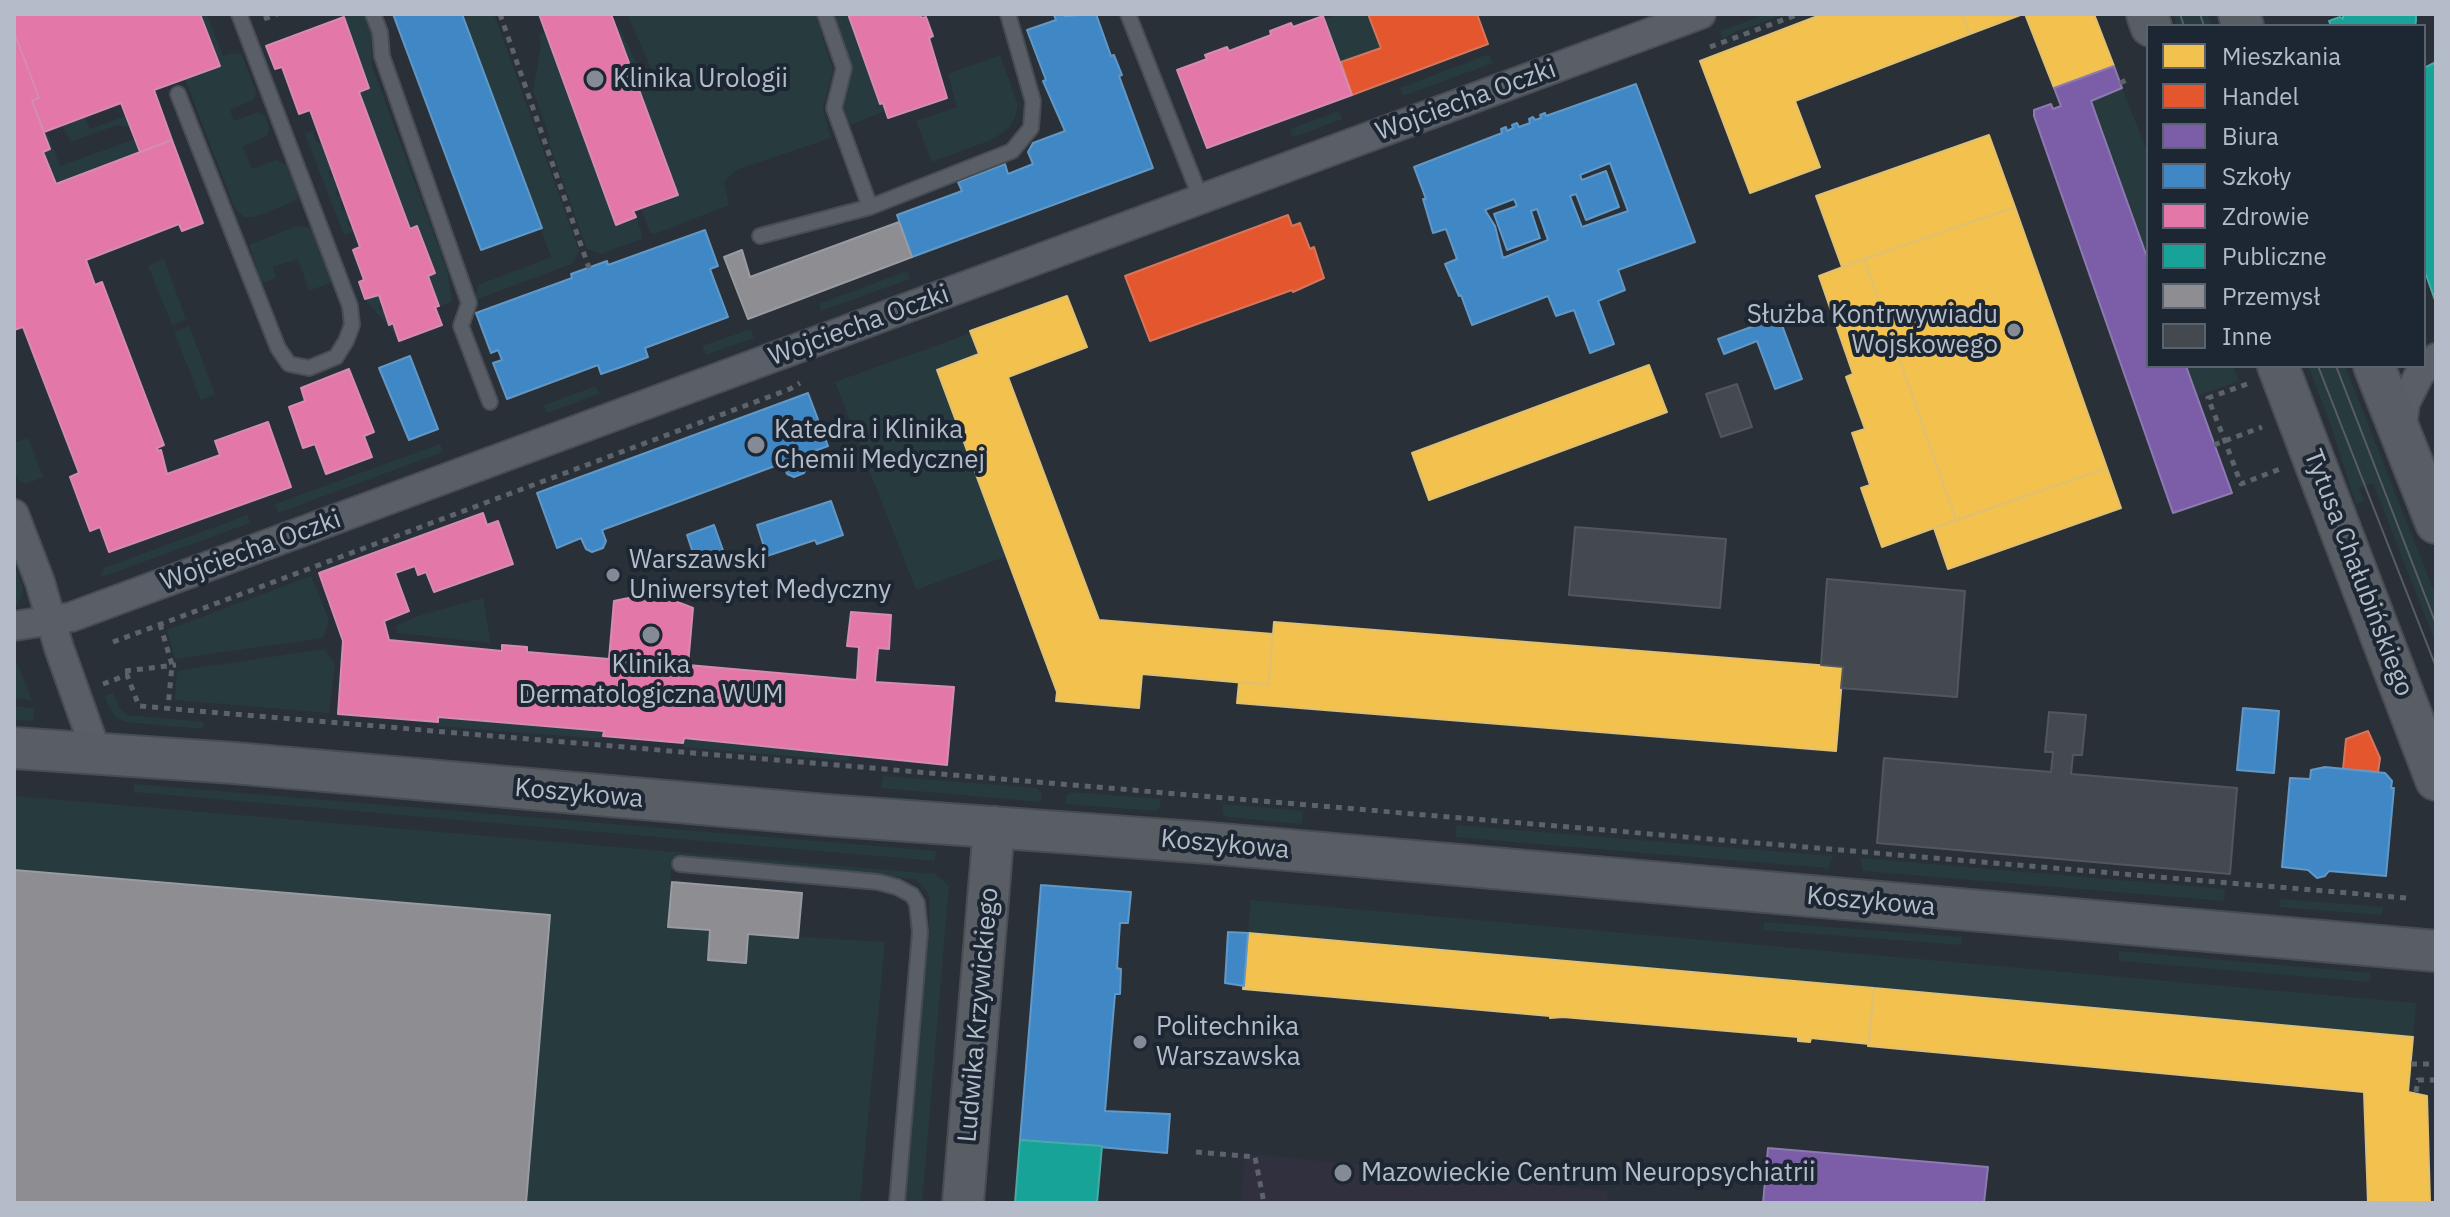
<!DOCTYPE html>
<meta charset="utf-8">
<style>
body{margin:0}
#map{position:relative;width:2450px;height:1217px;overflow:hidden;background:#2a3038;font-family:"IBM Plex Sans",sans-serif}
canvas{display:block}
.frame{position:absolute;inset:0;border:16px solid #b4bcc9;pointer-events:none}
.legend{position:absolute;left:2146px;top:24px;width:280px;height:344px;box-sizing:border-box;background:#1d2633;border:2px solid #59626f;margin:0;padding:10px 14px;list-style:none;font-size:24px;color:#b4bcc9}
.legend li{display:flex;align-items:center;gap:16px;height:40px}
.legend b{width:40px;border:2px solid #59626f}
</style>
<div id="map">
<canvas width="2450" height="1217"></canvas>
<div class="frame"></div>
<ul class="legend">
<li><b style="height:22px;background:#f2c14e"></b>Mieszkania</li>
<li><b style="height:22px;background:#e4572e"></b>Handel</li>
<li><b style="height:22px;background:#7b5ea7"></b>Biura</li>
<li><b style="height:22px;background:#3f88c5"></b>Szkoły</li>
<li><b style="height:22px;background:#e377a8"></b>Zdrowie</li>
<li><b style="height:22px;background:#17a398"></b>Publiczne</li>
<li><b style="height:22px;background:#8d8d92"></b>Przemysł</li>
<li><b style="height:22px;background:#444950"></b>Inne</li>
</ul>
</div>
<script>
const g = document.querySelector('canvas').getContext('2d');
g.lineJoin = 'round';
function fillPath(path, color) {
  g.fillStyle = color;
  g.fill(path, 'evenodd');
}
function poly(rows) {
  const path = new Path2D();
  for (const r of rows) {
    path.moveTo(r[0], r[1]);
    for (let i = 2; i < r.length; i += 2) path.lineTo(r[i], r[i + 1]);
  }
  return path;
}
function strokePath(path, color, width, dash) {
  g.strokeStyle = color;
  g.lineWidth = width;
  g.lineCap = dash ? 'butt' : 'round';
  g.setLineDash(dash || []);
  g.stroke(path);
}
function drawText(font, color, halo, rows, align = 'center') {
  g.font = font + ' "IBM Plex Sans",sans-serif';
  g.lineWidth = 8;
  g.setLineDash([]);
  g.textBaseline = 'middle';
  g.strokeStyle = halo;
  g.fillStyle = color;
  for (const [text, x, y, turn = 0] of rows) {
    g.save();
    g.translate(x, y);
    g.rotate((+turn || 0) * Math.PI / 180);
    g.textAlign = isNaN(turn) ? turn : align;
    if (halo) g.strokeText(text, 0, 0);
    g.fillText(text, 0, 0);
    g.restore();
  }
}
fillPath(poly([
 [1245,1153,1608,1191,1607,1203,1241,1203]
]), '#31303e');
fillPath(poly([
 [200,14,207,14,223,56,232,53,242,55,257,94,253,100,230,110,234,121,258,112,265,116,269,129,267,136,243,146,252,169,276,160,286,165,297,192,297,198,292,202,255,217,244,217,235,209,185,79,220,65],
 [353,14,368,14,371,24,372,66,447,270,452,302,439,306,428,276,435,273,417,226,410,229,359,92,369,87,344,18],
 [462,14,494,14,579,251,572,264,475,300,478,285,551,257],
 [627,14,815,14,833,70,823,109,831,138,736,170,724,182,729,205,655,234,650,233,641,208,678,195,616,28,619,27,644,78,653,73],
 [848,14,885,111,850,125,843,104,852,67,833,15],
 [1340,14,1368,14,1381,48,1341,62,1324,20],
 [1767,14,1785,14,1735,32,1723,39,1720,31],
 [2172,14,2208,14,2212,26,2177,26],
 [545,32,616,224,636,217,642,235,641,239,601,254,587,249,548,140,550,138,533,90,541,46,539,35],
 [1489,54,1493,63,1403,96,1400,88],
 [1000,55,1018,105,1015,118,1009,128,991,140,932,162,916,121,957,107,948,74],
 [2122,88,2148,153,2148,260,2091,101],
 [1339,111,1342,119,1294,137,1292,135,1290,129],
 [126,116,130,127,117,125,71,142,62,126,85,117,90,129],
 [317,129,313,133,317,143,322,142,332,169,328,171,330,177,334,176,338,188,335,190,337,196,341,195,343,202,340,203,342,210,346,209,350,220,347,221,349,227,353,226,355,231,344,235,305,134],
 [47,131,60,166,135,139,140,152,56,184,43,152,50,149,44,132],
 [296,226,310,228,314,233,332,282,309,291,298,259,273,267,276,278,262,283,249,245],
 [164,259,186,319,172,325,148,266],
 [907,271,910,279,821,311,819,304],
 [379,295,382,304,378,305,380,311,384,310,399,339,365,299],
 [189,326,215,394,201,400,174,332],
 [751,329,754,338,706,355,702,346],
 [971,333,979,354,937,370,1007,556,916,590,835,382],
 [2186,366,2233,366,2239,381,2197,396],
 [2308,366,2345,366,2436,596,2436,644,2373,483,2359,488,2364,501,2356,504,2329,420],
 [596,386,599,394,546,413,544,405],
 [28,438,43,477,26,484,18,480,14,469,14,443],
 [440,444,443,452,278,513,275,504],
 [247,515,250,523,102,577,100,576,104,568],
 [14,562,23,588,21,598,14,609],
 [311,576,329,620,323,638,175,659,167,630],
 [483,598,491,643,398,633,395,626,421,615],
 [324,649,335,664,329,713,175,700,177,671],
 [14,659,17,663,32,700,14,698],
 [113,693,120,709,127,715,204,722,203,729,125,722,116,717,108,705,105,696],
 [14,706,34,708,33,721,14,720],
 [438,717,604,731,602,739,437,726],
 [685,738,850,754,849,761,683,747],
 [883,776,1036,788,1042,794,1041,802,881,788],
 [134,784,936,851,935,861,134,792],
 [1071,792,1161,799,1160,808,1156,811,1066,804,1066,796],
 [14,796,935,874,949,886,922,1203,906,1203,930,906,928,892,915,879,672,858,668,927,710,930,708,960,746,963,748,934,885,942,860,1203,526,1203,550,915,14,870],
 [1223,804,1303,811,1302,824,1227,817,1222,813],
 [1457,825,1833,856,1828,868,1644,853,1455,837],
 [1860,858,2225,889,2224,901,1863,871],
 [2280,899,2383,907,2382,915,2279,907],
 [1251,900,2416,1003,2413,1037,1248,933],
 [1764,922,1962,937,1962,945,1763,930],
 [2119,951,2371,973,2370,982,2119,961]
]), '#273a3e');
const homes = poly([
 [1823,14,1962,14,1970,34,1795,101,1820,167,1750,193,1700,61,1823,14],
 [1962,14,2023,14,1970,34,1962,14],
 [2025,14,2094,14,2114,66,2054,88,2025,14],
 [1989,135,2015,207,1842,267,1816,196,1989,135],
 [2015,207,2107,468,1956,520,1864,259,2015,207],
 [1864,259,1956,520,1882,547,1861,488,1870,485,1852,433,1865,429,1846,377,1853,374,1819,276,1864,259],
 [1067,296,1087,347,1008,377,1099,620,1273,634,1269,685,1142,674,1139,708,1056,701,1057,692,937,370,979,354,970,331,1067,296],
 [1649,365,1667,412,1429,500,1412,453,1649,365],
 [2107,468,2121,508,1948,569,1934,528,2107,468],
 [1274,622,1843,667,1836,751,1237,703,1239,682,1269,685,1274,622],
 [1248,933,1874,988,1869,1044,1811,1038,1810,1042,1798,1041,1798,1037,1563,1017,1550,1018,1550,1016,1243,989,1248,933],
 [1874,988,2413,1037,2408,1092,2427,1096,2430,1203,2368,1203,2364,1092,1868,1046,1874,988]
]);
fillPath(homes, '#f2c14e');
strokePath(homes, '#dfc073', 2);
const shops = poly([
 [1368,14,1477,14,1488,44,1352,95,1341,62,1381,48,1368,14],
 [1288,215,1292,226,1300,223,1310,249,1314,247,1324,278,1293,292,1292,290,1150,341,1125,276,1288,215],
 [2368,731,2380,758,2378,772,2343,769,2346,739,2368,731]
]);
fillPath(shops, '#e4572e');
strokePath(shops, '#d6755c', 2);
const offices = poly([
 [2114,66,2122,88,2091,101,2148,260,2148,366,2186,366,2232,493,2173,513,2034,116,2034,110,2051,104,2053,109,2061,106,2054,88,2114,66],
 [1768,1148,1988,1167,1984,1203,1763,1203,1768,1148]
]);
fillPath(offices, '#7b5ea7');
strokePath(offices, '#8c7ab1', 2);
const schools = poly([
 [393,14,462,14,542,228,481,250,393,14],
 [1064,14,1065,16,1096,14,1111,56,1114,55,1122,75,1119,76,1153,168,912,257,897,215,962,191,958,182,1005,164,1008,174,1033,164,1028,152,1033,143,1065,131,1043,81,1046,80,1027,30,1056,20,1054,15,1064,14],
 [1636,84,1695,242,1618,270,1625,290,1598,301,1614,344,1590,353,1574,310,1556,316,1548,296,1472,325,1461,295,1459,296,1445,264,1457,259,1446,229,1433,233,1423,199,1426,199,1414,167,1502,133,1501,129,1506,127,1507,131,1513,128,1512,125,1517,123,1519,127,1530,123,1529,119,1533,117,1535,120,1541,118,1540,115,1545,113,1546,116,1636,84],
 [1610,163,1628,211,1582,227,1570,196,1576,194,1586,220,1619,207,1606,171,1582,180,1580,175,1610,163],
 [1514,199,1517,206,1494,214,1507,250,1540,238,1531,211,1537,209,1548,240,1503,258,1495,226,1485,210,1514,199],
 [705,230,718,266,710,269,728,317,645,348,648,357,624,366,601,374,598,365,507,399,493,363,502,360,498,350,491,353,476,313,572,278,571,274,607,261,608,265,705,230],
 [1779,317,1802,379,1775,389,1757,341,1724,354,1718,339,1779,317],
 [410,356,438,429,409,440,379,368,410,356],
 [808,393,828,446,804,455,807,466,804,473,794,477,787,474,783,463,602,530,606,541,603,548,592,552,586,549,581,538,557,548,537,493,808,393],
 [831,501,843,535,817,544,815,540,767,556,757,525,831,501],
 [714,525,725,556,697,565,687,535,714,525],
 [2243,708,2279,711,2274,773,2237,770,2243,708],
 [2325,767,2385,773,2392,781,2391,788,2394,788,2386,876,2329,871,2325,876,2317,878,2308,870,2282,867,2290,778,2310,779,2311,770,2325,767],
 [1041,885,1131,892,1128,923,1120,923,1117,968,1121,969,1120,994,1115,994,1105,1111,1170,1114,1167,1153,1020,1140,1041,885],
 [1228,932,1248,933,1244,986,1225,983,1228,932]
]);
fillPath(schools, '#3f88c5');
strokePath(schools, '#6298c6', 2);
const health = poly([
 [14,14,200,14,220,66,154,90,172,140,140,152,121,103,44,132,32,101,39,98,14,32,14,14],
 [539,14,611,14,678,195,633,211,636,217,616,225,539,14],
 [848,14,920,14,921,18,926,17,933,36,929,38,947,98,888,118,883,103,880,104,848,14],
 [1323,16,1352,95,1207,148,1177,70,1207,59,1205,55,1227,47,1229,51,1271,35,1270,31,1291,23,1293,27,1323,16],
 [344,17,369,88,359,92,410,229,417,226,435,273,428,276,439,306,435,307,442,325,399,341,393,323,389,325,379,295,365,299,359,282,364,280,353,250,360,247,310,110,299,114,282,67,275,69,266,46,344,17],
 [14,32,39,98,32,101,50,149,43,152,56,184,172,140,203,223,182,231,179,224,86,260,95,285,102,282,164,445,157,448,158,451,161,450,167,474,220,455,215,441,268,422,291,487,109,552,100,527,90,531,70,477,79,473,23,327,14,330,14,32],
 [349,369,374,432,364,436,372,457,326,474,315,444,303,448,289,407,305,401,301,388,349,369],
 [483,513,487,525,498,521,513,564,434,592,426,572,418,575,415,566,395,573,409,611,384,621,389,640,502,651,502,645,527,647,527,652,609,659,614,601,648,594,662,596,693,608,688,665,857,680,859,647,847,646,851,612,891,615,889,649,878,648,875,682,954,687,947,765,684,738,683,743,603,736,604,731,438,717,438,722,338,714,343,641,319,573,483,513]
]);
fillPath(health, '#e377a8');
strokePath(health, '#d58cb2', 2);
const public = poly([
 [2343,14,2416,14,2416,21,2415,26,2331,26,2329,21,2340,17,2343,19,2343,14],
 [2436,62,2436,303,2424,269,2424,68,2436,62],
 [1020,1140,1102,1146,1097,1203,1015,1203,1020,1140]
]);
fillPath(public, '#17a398');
strokePath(public, '#46aaa7', 2);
const industry = poly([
 [899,222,912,257,748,319,724,257,742,250,750,277,899,222],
 [14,870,550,915,526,1203,14,1203,14,870],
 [672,882,802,893,798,938,748,934,746,963,708,960,710,930,668,927,672,882]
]);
fillPath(industry, '#8d8d92');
strokePath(industry, '#999ba2', 2);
const building = poly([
 [1737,384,1752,427,1721,437,1706,394,1737,384],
 [1575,527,1726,539,1720,608,1569,595,1575,527],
 [1827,579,1965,591,1957,697,1841,688,1843,667,1821,665,1827,579],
 [2049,712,2086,715,2082,755,2073,755,2071,774,2237,788,2230,874,1877,843,1884,758,2051,772,2053,752,2045,752,2049,712]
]);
fillPath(building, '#444950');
strokePath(building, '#52575f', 2);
const lane = poly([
 [373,14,380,32,382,56,469,303,461,326,490,402],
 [825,14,844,68,834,108,870,207],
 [1128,14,1201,199],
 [178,94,278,348,289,364,309,368,336,357,346,341,352,325,350,306,239,14],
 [760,236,870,207,1012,151,1031,128,1033,101,1008,14],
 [680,864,878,882,897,887,912,895,917,903,920,932,897,1203]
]);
const street = poly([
 [2401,434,2405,403,2420,373,2436,358],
 [14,514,40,582,59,648,97,754],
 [14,626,71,617,1701,14]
]);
const secondary = poly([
 [2147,14,2151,26],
 [2239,14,2243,26],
 [2278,366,2436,780],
 [2374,366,2436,523],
 [14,748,234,763,826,815,1209,843,2436,951],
 [963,1203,994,827]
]);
strokePath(lane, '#484c53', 18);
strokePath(street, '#484c53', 32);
strokePath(secondary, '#484c53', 44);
strokePath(poly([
 [500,14,589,268],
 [264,19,277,14],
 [1710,47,1799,14],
 [2120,83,2129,79],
 [2247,384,2208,398,2225,441,2241,484,2280,469],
 [2214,445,2262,427],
 [160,624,172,665,168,708],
 [113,642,790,389,800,383],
 [125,671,176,665],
 [103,684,127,675,139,706,2407,898],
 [2411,1064,2436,1064],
 [2416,1092,2418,1080,2436,1080],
 [1196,1152,1255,1157,1264,1203]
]), '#5d636a', 5, [6, 6]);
strokePath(lane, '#5a5e66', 14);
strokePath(street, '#5a5e66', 28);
strokePath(secondary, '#595d64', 40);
strokePath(poly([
 [2180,14,2184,26],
 [2200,14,2204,26],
 [2318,366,2436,667],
 [2336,366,2436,624]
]), '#595d64', 2);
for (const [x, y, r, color] of [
 [595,79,10,"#848b96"],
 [2014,330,8,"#848b96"],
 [756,445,10,"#848b96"],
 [613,575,8,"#848b96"],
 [651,635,10,"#848b96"],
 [1140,1042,8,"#848b96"],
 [1343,1173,10,"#848b96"]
]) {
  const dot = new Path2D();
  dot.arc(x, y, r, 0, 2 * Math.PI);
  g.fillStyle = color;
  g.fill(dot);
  strokePath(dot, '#1d2633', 3);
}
drawText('26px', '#b4bcc9', '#1d2633', [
 ["Klinika Urologii",613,79],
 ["Służba Kontrwywiadu",1998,315,"right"],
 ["Wojskowego",1998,345,"right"],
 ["Katedra i Klinika",774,430],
 ["Chemii Medycznej",774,460],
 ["Warszawski",629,560],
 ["Uniwersytet Medyczny",629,590],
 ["Klinika",651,665,"center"],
 ["Dermatologiczna WUM",651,695,"center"],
 ["Politechnika",1156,1027],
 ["Warszawska",1156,1057],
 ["Mazowieckie Centrum Neuropsychiatrii",1361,1173]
], 'left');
drawText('26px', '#b4bcc9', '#1d2633', [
 ["Wojciecha Oczki",1466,101,-20],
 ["Wojciecha Oczki",859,326,-20],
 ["Wojciecha Oczki",251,551,-20],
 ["Tytusa Chałubińskiego",2358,573,69],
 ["Koszykowa",579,794,5],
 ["Koszykowa",1225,845,5],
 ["Koszykowa",1871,902,5],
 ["Ludwika Krzywickiego",979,1015,-85]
]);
</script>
